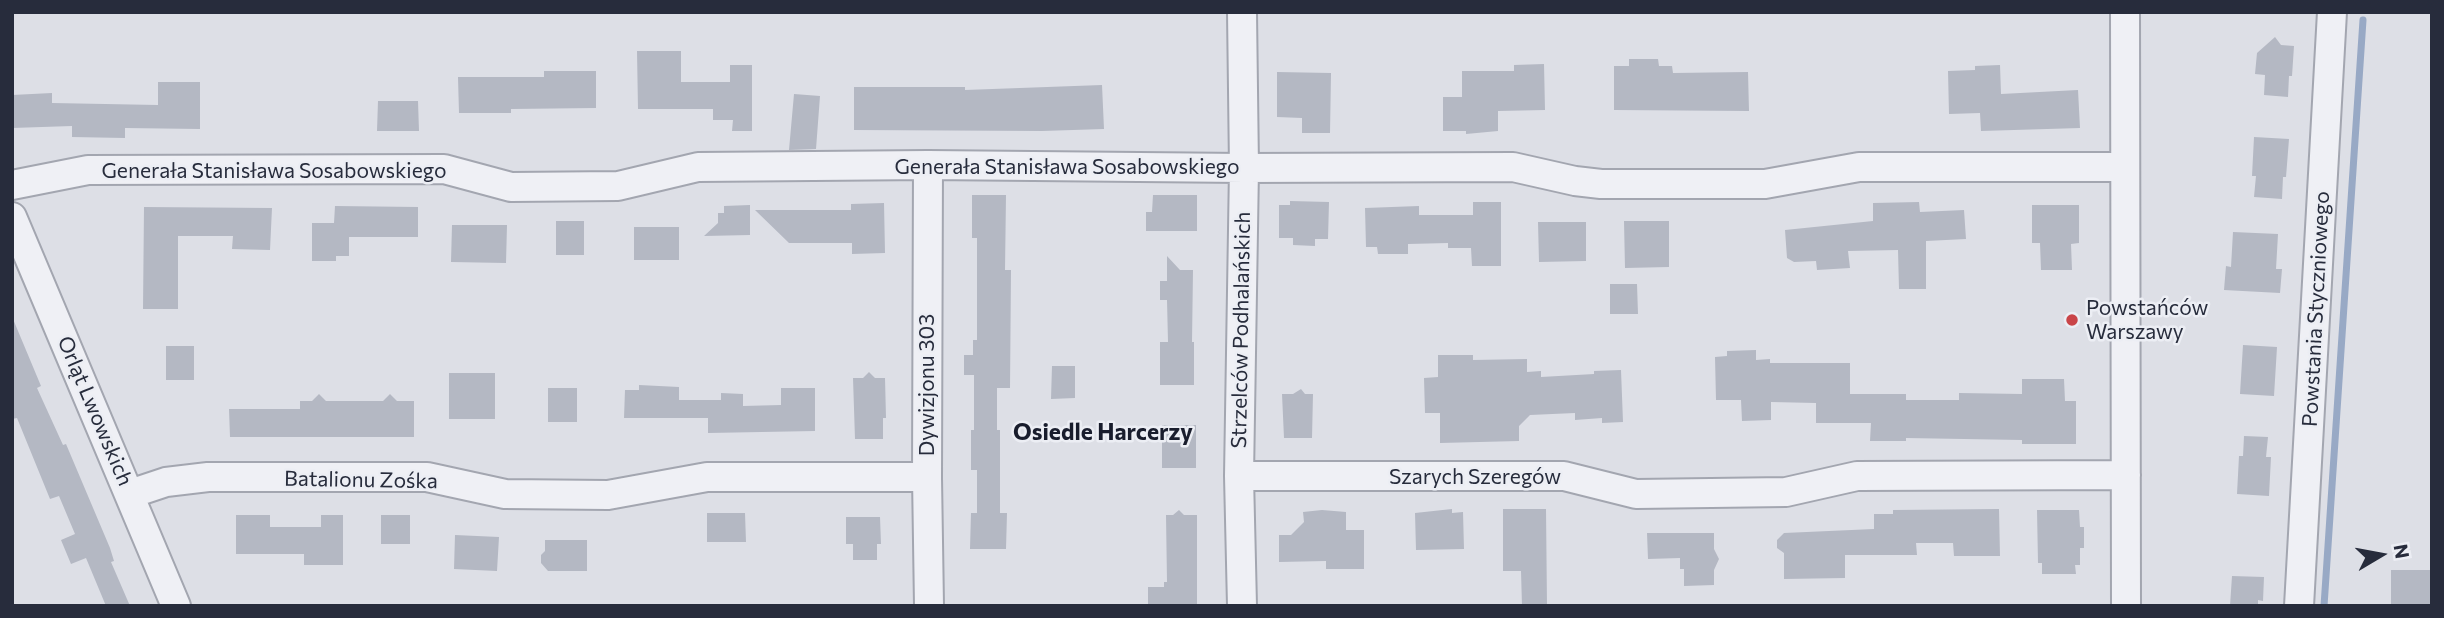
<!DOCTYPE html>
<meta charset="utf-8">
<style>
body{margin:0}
#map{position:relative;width:2444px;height:618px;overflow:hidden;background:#dddfe6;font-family:Commissioner,sans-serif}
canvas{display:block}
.frame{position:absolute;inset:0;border:14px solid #272c3c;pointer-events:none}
.north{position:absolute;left:2346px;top:520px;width:70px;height:70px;-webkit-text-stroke:5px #eceef4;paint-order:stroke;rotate:80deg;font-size:19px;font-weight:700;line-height:28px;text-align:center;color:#272c3c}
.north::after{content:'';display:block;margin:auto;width:24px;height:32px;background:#272c3c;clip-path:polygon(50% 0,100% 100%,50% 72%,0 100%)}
</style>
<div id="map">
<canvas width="2444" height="618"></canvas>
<div class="frame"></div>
<div class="north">N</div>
</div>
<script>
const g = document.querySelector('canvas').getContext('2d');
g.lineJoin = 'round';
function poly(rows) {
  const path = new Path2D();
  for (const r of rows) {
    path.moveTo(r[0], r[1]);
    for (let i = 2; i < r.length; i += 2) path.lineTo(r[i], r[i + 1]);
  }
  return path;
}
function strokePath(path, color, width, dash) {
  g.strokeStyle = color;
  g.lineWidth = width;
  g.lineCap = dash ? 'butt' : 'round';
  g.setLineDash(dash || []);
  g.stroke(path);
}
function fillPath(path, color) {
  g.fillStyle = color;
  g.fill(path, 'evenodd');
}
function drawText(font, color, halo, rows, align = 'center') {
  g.font = font + ' Commissioner,sans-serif';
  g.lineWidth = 5;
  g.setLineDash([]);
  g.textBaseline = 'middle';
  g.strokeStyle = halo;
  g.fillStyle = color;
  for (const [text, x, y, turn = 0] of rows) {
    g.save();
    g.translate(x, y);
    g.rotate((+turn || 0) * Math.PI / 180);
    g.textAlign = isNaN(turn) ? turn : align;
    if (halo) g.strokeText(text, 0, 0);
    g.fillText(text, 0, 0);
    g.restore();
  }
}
strokePath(poly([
 [2324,606,2363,20]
]), '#98a9c5', 7);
fillPath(poly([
 [2275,37,2281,45,2294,46,2292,76,2289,76,2288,97,2264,95,2265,75,2255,74,2257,53],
 [637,51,681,51,681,82,730,82,730,65,752,65,752,131,732,131,733,120,713,120,713,109,638,109],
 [1629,59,1658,59,1659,66,1672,66,1673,73,1748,72,1749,111,1614,110,1614,66,1629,66],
 [1544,64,1545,110,1498,111,1498,131,1466,134,1466,131,1443,131,1443,97,1462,97,1462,71,1514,71,1514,65],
 [2000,65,2001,94,2078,90,2080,128,1981,131,1980,113,1949,114,1948,71,1975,70,1975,66],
 [544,71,596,71,596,108,511,109,511,113,459,113,458,77,544,77],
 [1277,72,1331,73,1330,133,1302,133,1302,118,1277,117],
 [158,82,200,82,200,129,125,128,125,138,72,137,72,126,12,128,12,95,52,93,52,103,158,105],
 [1102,85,1104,129,1042,131,854,130,854,87,965,87,965,90],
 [794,94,820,96,816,149,789,150],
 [378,101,418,101,419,131,377,131],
 [2254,137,2289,139,2286,177,2283,177,2282,199,2254,197,2256,176,2252,176],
 [972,195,1006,195,1005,270,1011,270,1010,388,997,388,997,430,1000,430,1000,513,1007,513,1006,549,970,549,971,513,977,513,977,470,971,470,971,430,974,430,974,375,964,375,964,355,973,355,973,340,977,340,977,238,972,238],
 [1153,195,1197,195,1197,231,1146,231,1146,212,1152,212],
 [1290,201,1329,202,1328,239,1315,239,1315,246,1293,245,1293,238,1279,238,1279,205,1290,205],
 [1473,202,1501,202,1501,266,1472,266,1471,248,1448,248,1448,243,1408,244,1408,254,1378,254,1377,247,1366,247,1365,208,1419,206,1419,215,1473,215],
 [1919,202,1920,212,1964,210,1966,239,1926,241,1926,289,1899,289,1898,250,1848,251,1850,268,1817,270,1816,261,1794,262,1787,258,1785,230,1873,221,1873,203],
 [884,203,885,253,852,254,852,243,789,243,755,210,851,210,851,204],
 [750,205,750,235,704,236,718,223,718,213,724,213,724,206],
 [2032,205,2079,205,2079,243,2071,244,2072,270,2041,270,2040,243,2032,243],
 [335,206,418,207,418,237,349,237,349,256,336,256,336,261,312,261,312,223,334,223],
 [144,207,272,208,270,250,232,249,233,236,178,236,178,309,143,309],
 [556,221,584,221,584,255,556,255],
 [1624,221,1669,221,1669,267,1625,268],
 [1538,222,1586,222,1586,261,1539,262],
 [452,225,507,225,506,263,451,262],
 [634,227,679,227,679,260,634,260],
 [2233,232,2278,234,2276,269,2282,269,2280,293,2224,290,2226,266,2231,267],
 [1167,256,1180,270,1193,270,1192,342,1194,342,1194,385,1160,385,1160,342,1168,342,1167,300,1160,300,1160,281,1167,281],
 [1610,284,1637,284,1638,314,1610,314],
 [13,319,41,386,37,388,63,445,66,444,110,548,114,561,111,562,130,606,106,606,86,558,71,564,61,540,75,534,59,496,50,499,17,418,12,419],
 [2243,345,2277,347,2274,396,2240,394],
 [166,346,194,346,194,380,166,380],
 [1756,350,1756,360,1770,359,1770,363,1850,363,1850,394,1906,394,1906,400,1959,400,1959,393,2022,394,2022,379,2064,379,2065,401,2076,401,2076,444,2022,444,2022,440,1906,438,1906,441,1870,441,1871,423,1816,423,1816,403,1771,402,1771,420,1742,421,1741,400,1716,400,1715,357,1727,356,1727,351],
 [1438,355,1473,355,1473,360,1527,359,1527,372,1541,371,1541,377,1594,374,1594,371,1621,370,1623,422,1602,423,1602,418,1575,420,1575,413,1530,415,1519,426,1519,441,1440,443,1440,413,1425,413,1424,378,1438,377],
 [1052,366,1075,366,1075,398,1051,399],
 [869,372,875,378,885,378,886,418,883,418,883,439,855,439,853,378,863,378],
 [449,373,495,373,495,419,449,419],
 [639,385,679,387,679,400,721,400,721,393,743,394,743,406,781,405,781,388,815,388,815,431,708,433,708,418,624,418,625,390,639,390],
 [548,388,577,388,577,422,548,422],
 [1301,389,1305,394,1313,394,1312,438,1284,438,1282,394,1293,394],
 [319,394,326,401,383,401,390,394,397,401,414,401,414,437,230,437,229,409,300,409,300,401,312,401],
 [1162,425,1196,425,1196,468,1162,468],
 [2244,436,2268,437,2266,457,2271,457,2269,496,2237,494,2239,456,2243,456],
 [1452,509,1452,513,1463,512,1464,549,1416,550,1415,513],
 [1503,509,1546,509,1547,606,1522,606,1521,571,1503,571],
 [1999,509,2000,556,1954,556,1953,543,1916,543,1917,555,1845,555,1845,578,1784,579,1784,553,1777,548,1777,540,1784,533,1874,529,1874,514,1893,514,1893,510],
 [1179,510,1184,515,1197,515,1197,606,1148,606,1148,587,1164,587,1164,582,1167,582,1166,515,1173,515],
 [1322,510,1346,512,1346,530,1364,530,1364,569,1326,569,1326,561,1279,562,1279,535,1291,535,1304,522,1303,512],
 [2037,510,2079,510,2080,527,2084,527,2084,548,2080,548,2080,565,2075,565,2076,574,2042,574,2042,563,2038,563],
 [707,513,745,513,746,542,707,542],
 [236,515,270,515,270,527,321,527,321,515,343,515,343,565,304,565,304,554,236,554],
 [381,515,410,515,410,544,381,544],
 [846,517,880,517,881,544,877,544,877,560,853,560,853,544,846,544],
 [1647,533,1714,533,1714,549,1719,559,1714,570,1714,585,1684,586,1684,569,1680,569,1680,558,1648,559],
 [455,535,499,537,497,571,454,569],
 [545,540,587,540,587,571,548,571,541,563,541,555,545,551],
 [2391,570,2432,570,2432,606,2391,606],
 [2232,576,2264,577,2263,601,2258,600,2258,606,2230,606]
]), '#b4b8c3');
const minor = poly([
 [2125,12,2126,606],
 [928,165,927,477,929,606],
 [12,185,88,170,444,169,511,187,618,186,698,167,928,165,1244,168,1513,167,1575,181,1601,184,1765,184,1859,167,2125,167],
 [12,217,176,606],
 [1239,476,1564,476,1636,494,1786,492,1857,476,2126,475],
 [130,494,166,482,208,477,427,477,505,494,608,495,707,477,927,477],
 [1242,606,1239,476,1244,168,1242,12],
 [2299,606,2332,12]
]);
strokePath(minor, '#a3a6b0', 32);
strokePath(minor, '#eff0f5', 28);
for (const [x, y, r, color] of [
 [2072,320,7,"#c94448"]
]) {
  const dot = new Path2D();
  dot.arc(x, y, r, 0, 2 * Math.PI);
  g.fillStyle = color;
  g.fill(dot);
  strokePath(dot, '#eceef4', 2.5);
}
drawText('21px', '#272c3c', '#eceef4', [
 ["Generała Stanisława Sosabowskiego",1067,167],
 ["Generała Stanisława Sosabowskiego",274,171],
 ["Powstania Styczniowego",2316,309,-87],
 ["Strzelców Podhalańskich",1241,330,-89],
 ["Dywizjonu 303",927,385,-90],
 ["Orląt Lwowskich",95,411,67],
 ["Szarych Szeregów",1475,477],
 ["Batalionu Zośka",361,480,1]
]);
drawText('21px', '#272c3c', '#eceef4', [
 ["Powstańców",2086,308],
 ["Warszawy",2086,332]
], 'left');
drawText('bold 23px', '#191d2d', '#eceef4', [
 ["Osiedle Harcerzy",1103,432]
]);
</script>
